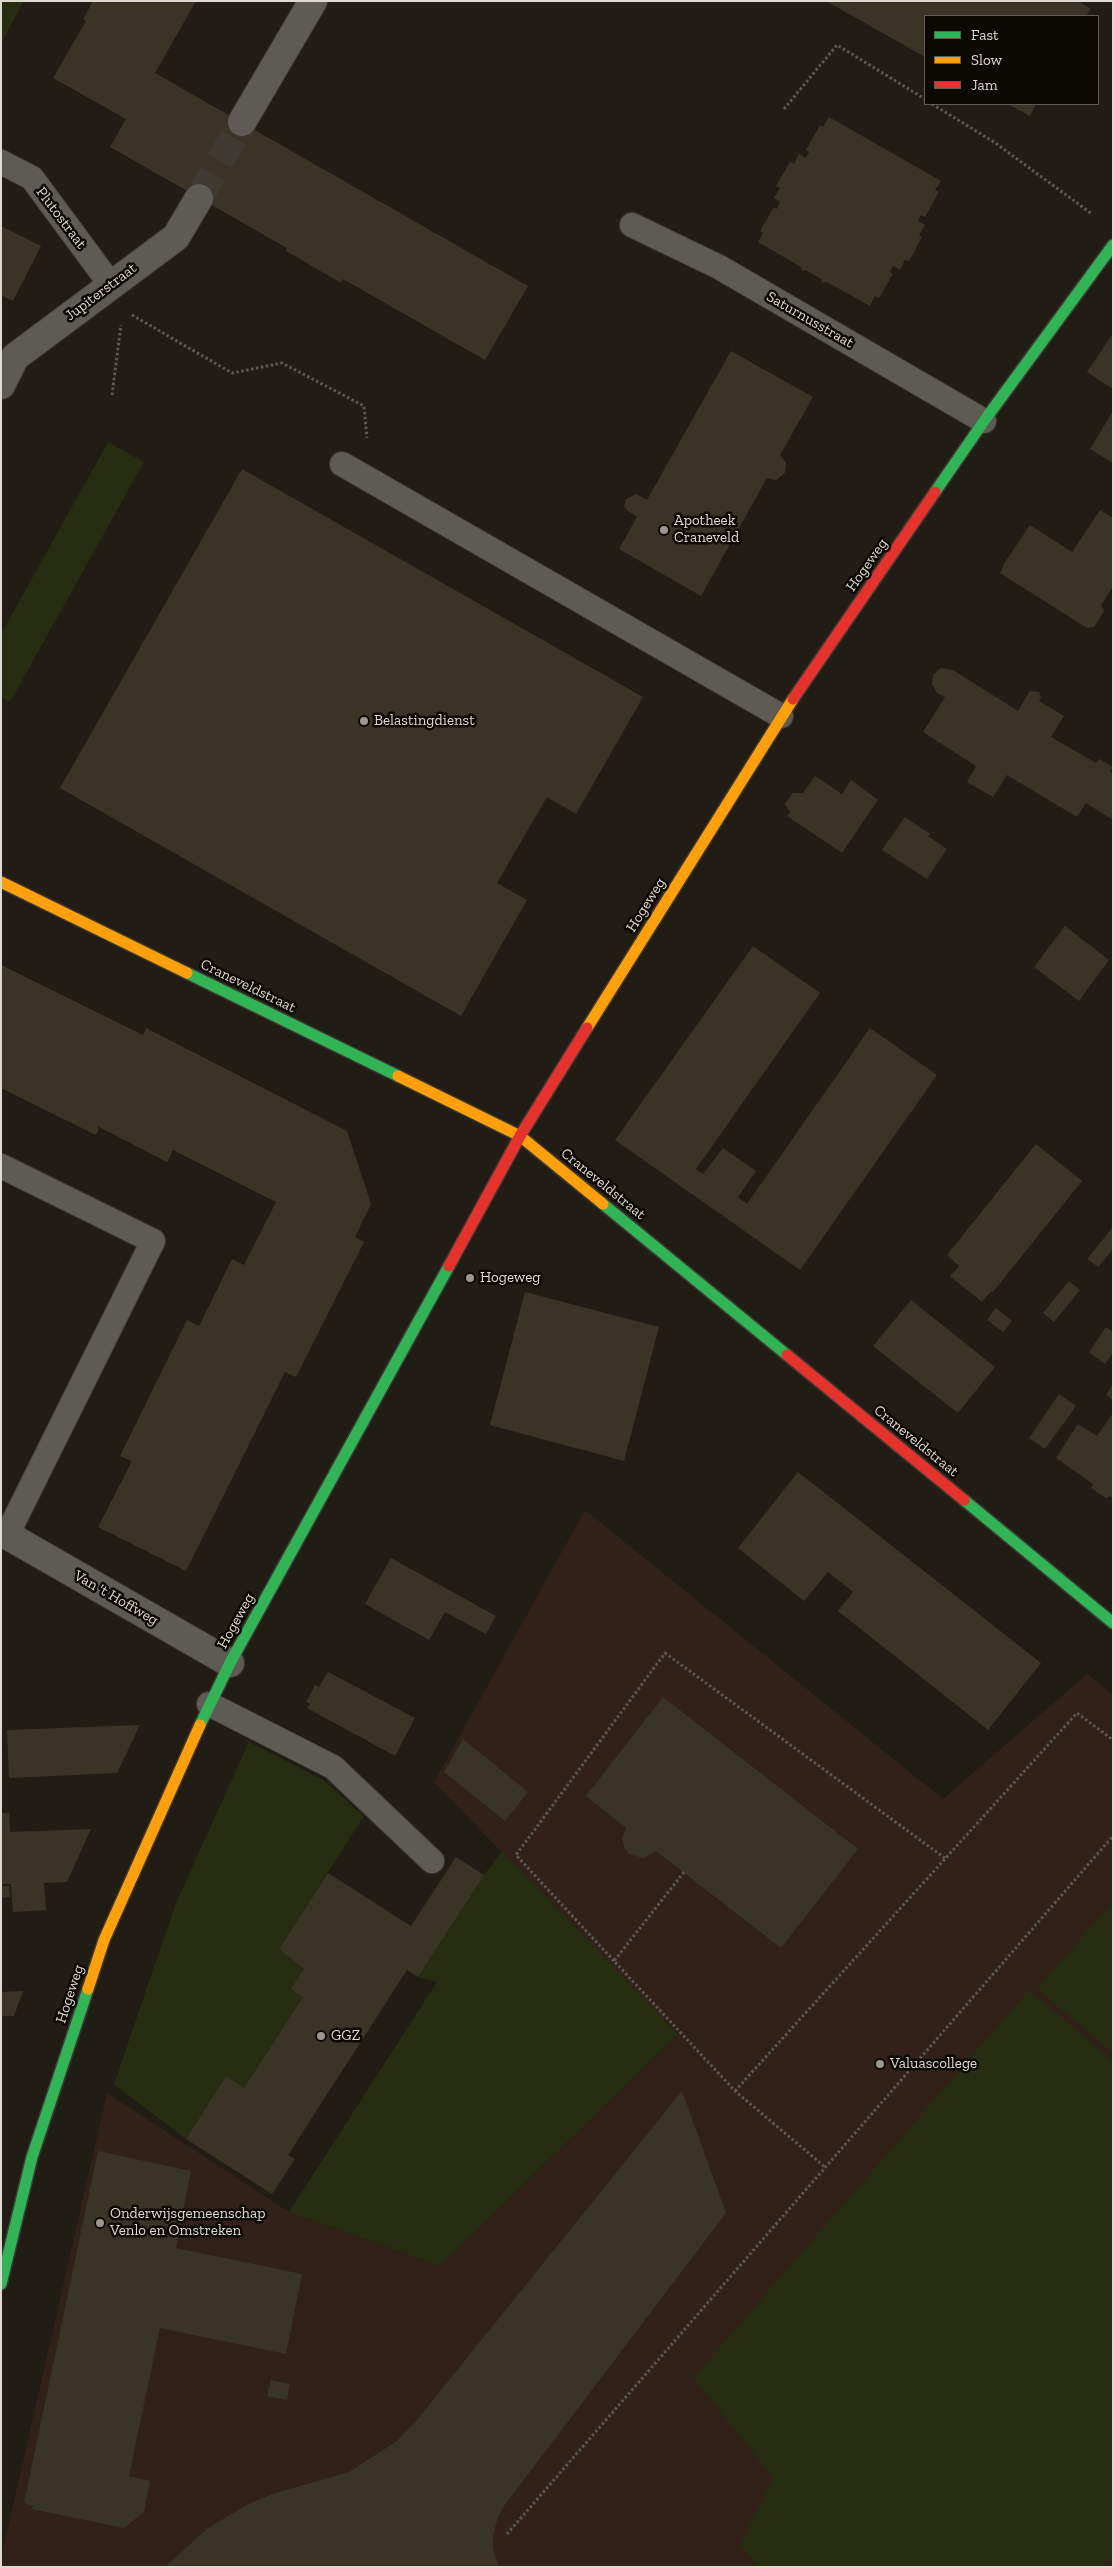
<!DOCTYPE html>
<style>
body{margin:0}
#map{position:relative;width:1114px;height:2568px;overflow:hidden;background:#211d15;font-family:"Zilla Slab",serif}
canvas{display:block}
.frame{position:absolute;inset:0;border:2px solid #dfdad1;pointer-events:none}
.legend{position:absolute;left:924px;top:15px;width:175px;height:90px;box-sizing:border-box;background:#0c0904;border:1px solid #605d56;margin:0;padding:6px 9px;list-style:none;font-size:15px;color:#dfdad1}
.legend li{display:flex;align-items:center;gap:10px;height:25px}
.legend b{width:25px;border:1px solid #605d56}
</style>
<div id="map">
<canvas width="1114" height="2568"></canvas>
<div class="frame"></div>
<ul class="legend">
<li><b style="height:6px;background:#30b455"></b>Fast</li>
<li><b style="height:6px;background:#ff9f0a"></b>Slow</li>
<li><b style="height:6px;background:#e5322d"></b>Jam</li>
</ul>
</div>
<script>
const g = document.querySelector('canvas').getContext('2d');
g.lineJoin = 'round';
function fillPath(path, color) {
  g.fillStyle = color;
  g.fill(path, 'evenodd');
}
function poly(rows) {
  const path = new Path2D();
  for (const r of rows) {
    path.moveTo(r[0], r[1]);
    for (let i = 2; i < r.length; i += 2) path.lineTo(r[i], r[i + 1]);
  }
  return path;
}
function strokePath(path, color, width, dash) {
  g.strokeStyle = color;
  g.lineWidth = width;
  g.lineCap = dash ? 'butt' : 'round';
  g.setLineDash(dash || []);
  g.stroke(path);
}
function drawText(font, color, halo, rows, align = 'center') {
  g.font = font + ' "Zilla Slab",serif';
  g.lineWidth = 5;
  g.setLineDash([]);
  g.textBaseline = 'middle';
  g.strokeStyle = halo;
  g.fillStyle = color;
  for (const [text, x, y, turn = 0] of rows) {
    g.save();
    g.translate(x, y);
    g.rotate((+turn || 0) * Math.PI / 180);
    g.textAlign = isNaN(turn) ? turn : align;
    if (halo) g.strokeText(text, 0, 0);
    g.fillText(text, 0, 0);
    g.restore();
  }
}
fillPath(poly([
 [585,1510,943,1799,1087,1674,1113,1695,1113,2567,1,2567,1,2558,107,2093,289,2212,440,2266,678,2034,434,1782]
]), '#312119');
fillPath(poly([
 [1,1,24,1,1,43],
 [108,442,144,462,10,702,1,697,1,634],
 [249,1742,323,1780,364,1816,279,1949,304,1969,303,1997,244,2088,226,2076,186,2139,114,2084,176,1903],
 [502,1851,678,2034,440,2266,289,2212,437,1982,418,1977,484,1875],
 [1113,1902,1113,2053,1037,1988],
 [1029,1990,1113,2061,1113,2555,1101,2567,760,2567,740,2545,773,2478,693,2378]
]), '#272d10');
fillPath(poly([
 [93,1,196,1,155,73,528,286,485,360,343,279,341,283,286,251,287,248,110,147,126,119,53,78,86,21,83,19],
 [826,1,1078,1,1091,9,1086,16,925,16,925,57],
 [1008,104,1036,104,1030,116],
 [829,117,941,181,935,190,939,192,925,217,921,215,918,221,925,225,919,235,922,237,909,261,905,260,900,270,893,266,890,272,893,274,879,298,875,296,870,306,827,282,822,283,821,279,806,270,802,271,801,267,758,242,763,233,760,231,774,207,777,209,780,202,774,198,780,188,776,186,790,162,794,164,799,154,806,158,809,152,806,150,820,125,823,127],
 [1,226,41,246,13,301,1,295],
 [1113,333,1113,389,1087,372],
 [731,351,813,397,780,455,786,463,785,473,776,480,767,478,701,596,619,549,637,517,627,510,624,506,626,499,636,494,647,500],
 [1113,411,1113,463,1090,449],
 [242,469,643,697,576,814,547,797,497,883,527,900,461,1016,60,788],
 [1100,510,1113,518,1113,587,1101,605,1104,611,1094,627,1087,628,1000,573,1004,565,1003,565,1030,525,1072,552],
 [941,668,953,670,1018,711,1030,691,1039,692,1041,698,1039,701,1064,716,1051,737,1096,763,1099,759,1113,767,1110,772,1113,774,1113,820,1086,803,1077,817,1007,775,993,797,967,782,976,766,923,732,945,697,937,693,932,684,933,675],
 [815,776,842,794,851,780,878,800,842,853,787,816,790,813,785,804,793,793,803,793],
 [905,817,930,834,928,836,947,849,927,879,882,850],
 [1065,926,1109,960,1079,1001,1034,967],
 [753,946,820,993,696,1169,703,1174,723,1148,756,1171,738,1197,747,1204,870,1028,937,1075,800,1270,615,1140],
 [1,965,143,1035,146,1028,347,1131,371,1204,355,1237,364,1242,296,1377,285,1372,186,1571,98,1527,132,1461,120,1456,187,1320,199,1326,232,1259,244,1265,276,1202,173,1150,167,1162,97,1126,99,1129,96,1135,1,1088],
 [1036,1144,1082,1181,993,1292,991,1291,982,1302,950,1276,959,1266,947,1255],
 [1113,1227,1113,1249,1098,1267,1087,1259],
 [1069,1281,1080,1290,1054,1322,1043,1313],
 [525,1292,659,1327,624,1461,490,1425],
 [911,1300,995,1367,958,1413,873,1346],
 [996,1308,1012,1321,1003,1332,987,1320],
 [1106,1327,1113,1332,1113,1353,1105,1364,1089,1352],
 [1113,1384,1113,1400,1106,1395],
 [1059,1394,1076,1406,1045,1449,1029,1438],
 [1113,1413,1113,1498,1109,1496,1107,1499,1091,1488,1093,1484,1056,1458,1078,1424,1097,1436],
 [798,1472,1041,1663,988,1730,838,1611,853,1592,828,1572,804,1601,738,1548],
 [391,1558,496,1616,486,1634,445,1612,429,1640,365,1604],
 [328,1672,415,1718,395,1756,307,1708,310,1704,306,1702,315,1685,319,1687],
 [663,1697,858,1849,781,1948,656,1851,643,1858,629,1854,625,1849,622,1839,626,1828,586,1796],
 [140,1725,117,1773,9,1778,7,1730],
 [463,1739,528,1792,505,1821,444,1772],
 [1,1813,9,1813,10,1832,91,1829,67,1882,44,1883,46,1910,13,1912,11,1884,1,1884],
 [456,1857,484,1875,418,1977,407,1970,288,2155,295,2159,272,2194,186,2139,226,2076,244,2088,303,1997,291,1989,304,1969,279,1949,328,1873,411,1926],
 [1,1886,9,1886,10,1897,1,1898],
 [23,1991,14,2016,1,2016,1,1992],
 [682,2091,726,2213,504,2506,498,2517,493,2535,493,2548,499,2567,165,2567,208,2528,247,2505,272,2494,349,2472,397,2441,417,2420],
 [98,2151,191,2171,176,2248,302,2274,286,2354,160,2328,129,2476,150,2481,144,2512,124,2528,32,2509,33,2506,24,2503],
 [271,2380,290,2384,287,2400,267,2396]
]), '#3a3427');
strokePath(poly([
 [199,198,242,122]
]), '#3e3931', 28, [28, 14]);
const lane = poly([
 [1,162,32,178,111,285],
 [632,225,719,267,984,421],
 [342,464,781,716],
 [1,1166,153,1241,7,1535],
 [209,1704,333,1767,432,1861]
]);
const street = poly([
 [242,122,313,1],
 [1,385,15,357,176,237,199,198],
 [1,1534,7,1535,230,1663]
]);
const fast = poly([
 [935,492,984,421,1113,245],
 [187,973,398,1076],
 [603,1204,787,1355],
 [964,1500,1113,1623],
 [200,1725,230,1663,449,1266],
 [1,2284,32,2157,88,1989]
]);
const slow = poly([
 [1,882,187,973],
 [587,1028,793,699],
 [398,1076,520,1136,603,1204],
 [88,1989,104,1940,200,1725]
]);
const jam = poly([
 [793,699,935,492],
 [449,1266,520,1136,587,1028],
 [787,1355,964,1500]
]);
strokePath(lane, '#3d3933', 26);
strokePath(street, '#3d3933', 30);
strokePath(fast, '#3d3933', 14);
strokePath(slow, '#3d3933', 14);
strokePath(jam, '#3d3933', 14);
strokePath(poly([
 [932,104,994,142,1092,214],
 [784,109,837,45,925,99],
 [132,315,232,373,282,363,364,406,367,438],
 [112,395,121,325],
 [684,1872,614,1961,735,2091,825,2167],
 [614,1961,516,1855,665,1653,946,1859],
 [735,2091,1077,1713,1113,1740],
 [507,2534,1113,1836]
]), '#5c5852', 3, [2.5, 2.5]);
strokePath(lane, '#5e5b55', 24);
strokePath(street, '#5e5b55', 28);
strokePath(fast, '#30b455', 11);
strokePath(slow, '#ff9f0a', 11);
strokePath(jam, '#e5322d', 11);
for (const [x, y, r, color] of [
 [664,530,5,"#9c988f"],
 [364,721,5,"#9c988f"],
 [470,1278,5,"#9c988f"],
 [321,2036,5,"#9c988f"],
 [880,2064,5,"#9c988f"],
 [100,2223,5,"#9c988f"]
]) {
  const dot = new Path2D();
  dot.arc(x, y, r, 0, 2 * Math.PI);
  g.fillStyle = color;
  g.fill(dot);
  strokePath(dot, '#0c0904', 2);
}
drawText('15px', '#dfdad1', '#0c0904', [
 ["Plutostraat",61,218,53],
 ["Jupiterstraat",101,292,-37],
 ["Saturnusstraat",810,320,30],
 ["Hogeweg",867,565,-55],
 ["Hogeweg",646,905,-58],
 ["Craneveldstraat",248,986,26],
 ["Craneveldstraat",603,1184,39],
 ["Craneveldstraat",916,1441,39],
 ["Van 't Hoffweg",116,1598,30],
 ["Hogeweg",236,1621,-61],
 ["Hogeweg",70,1994,-72]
]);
drawText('15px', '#dfdad1', '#0c0904', [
 ["Apotheek",674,521],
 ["Craneveld",674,538],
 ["Belastingdienst",374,721],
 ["Hogeweg",480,1278],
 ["GGZ",331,2036],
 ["Valuascollege",890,2064],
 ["Onderwijsgemeenschap",110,2214],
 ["Venlo en Omstreken",110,2231]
], 'left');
</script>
